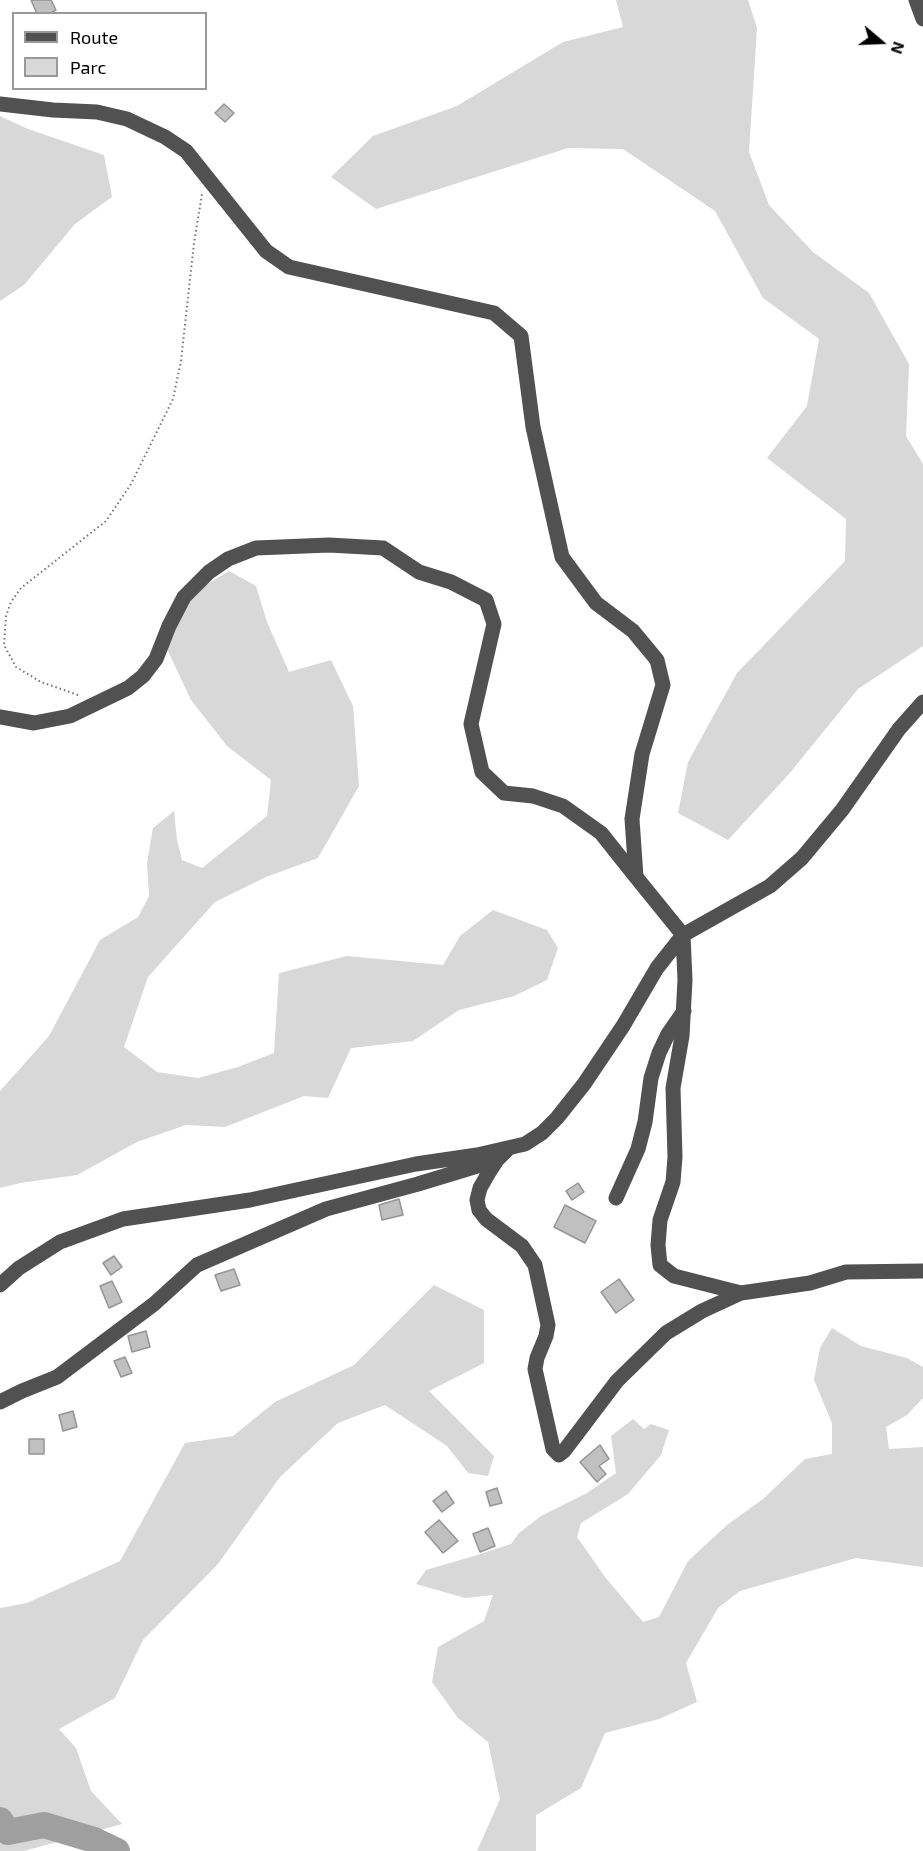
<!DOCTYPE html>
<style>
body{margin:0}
#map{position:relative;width:923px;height:1851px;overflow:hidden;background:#fff;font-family:"Exo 2",sans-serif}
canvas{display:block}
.legend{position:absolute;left:12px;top:12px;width:195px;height:78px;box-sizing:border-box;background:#fff;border:2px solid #999;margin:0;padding:8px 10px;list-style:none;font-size:18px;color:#000}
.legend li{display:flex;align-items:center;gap:12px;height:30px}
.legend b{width:30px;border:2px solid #999}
.north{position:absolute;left:851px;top:12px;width:60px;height:60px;-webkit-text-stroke:4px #fff;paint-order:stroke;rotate:109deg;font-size:16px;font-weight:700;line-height:24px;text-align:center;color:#000}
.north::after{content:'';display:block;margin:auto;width:21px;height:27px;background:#000;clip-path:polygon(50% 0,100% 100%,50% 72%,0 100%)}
</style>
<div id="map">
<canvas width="923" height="1851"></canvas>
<ul class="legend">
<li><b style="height:8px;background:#515151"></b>Route</li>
<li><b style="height:16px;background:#d8d8d8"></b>Parc</li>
</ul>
<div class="north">N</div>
</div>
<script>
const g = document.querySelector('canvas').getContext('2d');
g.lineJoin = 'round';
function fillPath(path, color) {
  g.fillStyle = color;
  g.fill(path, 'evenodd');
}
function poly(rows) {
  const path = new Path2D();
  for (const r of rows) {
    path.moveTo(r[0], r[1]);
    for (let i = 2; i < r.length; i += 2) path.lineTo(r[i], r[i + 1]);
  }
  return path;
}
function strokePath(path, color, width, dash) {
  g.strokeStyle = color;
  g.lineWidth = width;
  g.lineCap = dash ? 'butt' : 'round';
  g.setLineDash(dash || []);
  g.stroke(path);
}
fillPath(poly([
 [616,0,748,0,757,28,749,152,769,205,813,252,869,293,909,364,906,436,923,464,923,646,858,689,789,774,728,840,678,813,688,762,737,673,845,561,846,519,767,458,807,406,819,339,763,298,715,211,623,149,568,148,376,209,331,177,373,136,457,106,563,42,623,27],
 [0,116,28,129,104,155,112,197,75,224,24,285,0,301],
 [229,571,256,586,267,622,289,672,331,660,353,706,359,786,318,858,266,877,215,902,148,977,124,1047,157,1072,198,1078,238,1067,274,1053,279,973,347,956,443,965,460,936,493,910,547,930,558,948,547,980,514,996,459,1010,413,1041,351,1048,328,1098,304,1096,225,1127,186,1125,137,1142,77,1175,20,1183,0,1188,0,1091,49,1036,100,940,138,917,149,896,147,863,153,828,174,811,177,840,182,860,202,868,267,816,271,780,227,746,191,700,166,647,191,594],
 [434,1285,484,1310,484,1363,429,1391,494,1456,488,1476,468,1473,447,1446,385,1405,338,1423,280,1477,218,1564,143,1640,115,1698,59,1729,76,1748,91,1791,122,1824,24,1851,0,1851,0,1608,27,1603,120,1561,185,1443,233,1436,275,1402,354,1365],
 [832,1328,861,1346,907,1358,923,1367,923,1398,907,1415,886,1427,889,1449,923,1447,923,1567,856,1558,740,1591,718,1608,686,1663,697,1702,659,1719,605,1733,581,1788,536,1815,536,1851,477,1851,500,1799,488,1742,458,1718,432,1682,438,1647,484,1621,493,1595,465,1598,416,1584,426,1570,474,1556,511,1544,519,1533,541,1516,587,1493,616,1473,611,1436,633,1419,644,1429,651,1424,669,1430,661,1455,628,1494,581,1523,577,1537,605,1577,643,1622,659,1617,688,1561,727,1525,763,1499,805,1459,832,1454,832,1423,814,1380,820,1348]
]), '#d8d8d8');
strokePath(poly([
 [0,1820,8,1832,44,1825,94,1840,117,1851]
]), '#9f9f9f', 26);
const building = poly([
 [31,0,51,0,56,10,49,14,37,14,31,0],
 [224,104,234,113,225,122,215,113,224,104],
 [578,1183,584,1192,572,1200,566,1191,578,1183],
 [399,1199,403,1215,382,1220,379,1205,399,1199],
 [565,1205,596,1221,585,1243,554,1227,565,1205],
 [114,1256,122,1267,111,1275,103,1263,114,1256],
 [234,1269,240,1285,221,1291,215,1275,234,1269],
 [619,1279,634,1300,616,1313,601,1292,619,1279],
 [112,1281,122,1302,109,1308,100,1286,112,1281],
 [146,1331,150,1347,132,1352,128,1336,146,1331],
 [125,1357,132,1373,121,1377,114,1361,125,1357],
 [73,1411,77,1427,63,1431,59,1415,73,1411],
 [29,1439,44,1439,44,1454,29,1454,29,1439],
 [600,1445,609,1459,599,1466,606,1474,597,1482,580,1462,600,1445],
 [497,1488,502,1503,490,1506,486,1492,497,1488],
 [446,1491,454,1503,442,1512,433,1501,446,1491],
 [439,1520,458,1541,443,1553,425,1532,439,1520],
 [488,1528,495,1546,480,1552,473,1534,488,1528]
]);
fillPath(building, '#c0c0c0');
strokePath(building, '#959595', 1.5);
strokePath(poly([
 [78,695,41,682,16,667,4,645,6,616,11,602,21,588,106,521,131,484,173,399,181,361,194,243,202,194]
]), '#737373', 2, [1.5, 3]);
strokePath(poly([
 [916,0,923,19],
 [0,104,53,110,97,112,127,119,165,137,186,151,266,251,289,267,494,313,521,336,533,427,562,557,596,603,633,631,657,660,663,685,642,754,632,819,636,877,683,935,685,980,682,1036,673,1088,675,1157,673,1182,660,1220,658,1245,660,1265,674,1276,741,1293],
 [0,717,34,723,70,716,128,688,143,676,156,659,169,626,184,597,209,572,228,559,256,548,329,545,383,548,419,572,451,582,486,600,494,624,471,724,482,772,504,793,533,796,563,806,601,833,636,877],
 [509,1148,497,1160,488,1174,480,1188,477,1200,479,1210,486,1219,522,1246,535,1265,548,1325,546,1336,537,1358,535,1369,553,1449,559,1455,564,1451,617,1381,666,1333,702,1311,741,1293,810,1283,846,1272,923,1271],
 [616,1198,638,1149,645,1122,651,1078,659,1053,668,1034,684,1011],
 [0,1285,19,1268,60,1242,123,1219,250,1200,416,1164,477,1155,525,1144,542,1133,557,1118,584,1084,623,1026,657,968,683,935,770,886,802,858,842,810,899,729,923,702],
 [0,1402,22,1391,57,1377,154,1304,197,1265,326,1209,418,1184,497,1160]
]), '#515151', 15);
</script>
